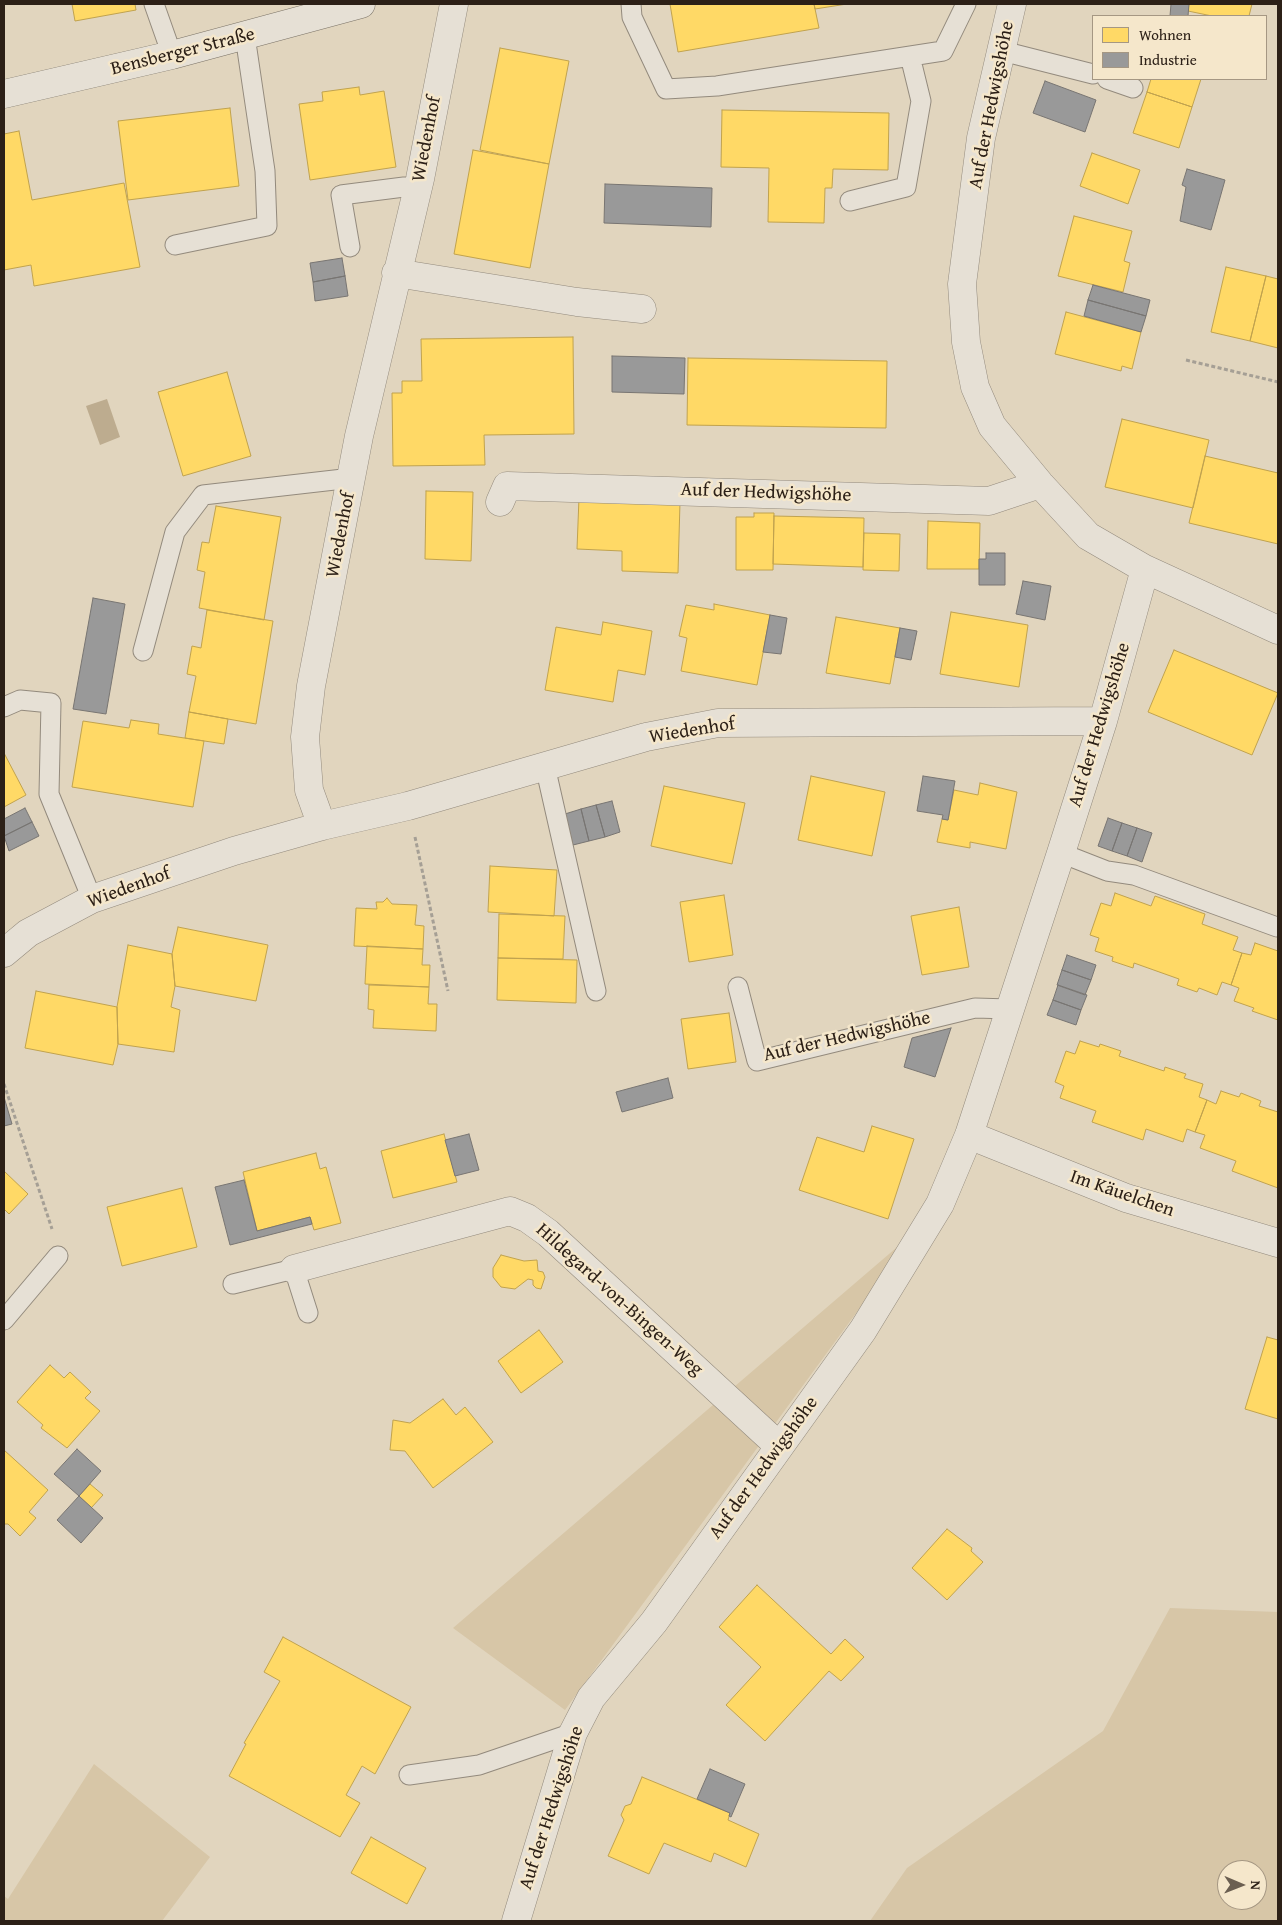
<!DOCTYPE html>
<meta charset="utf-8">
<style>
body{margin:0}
#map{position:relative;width:1282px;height:1925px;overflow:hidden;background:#e1d5be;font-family:"Gentium Book Plus",serif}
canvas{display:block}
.frame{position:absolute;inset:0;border:5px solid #2c2017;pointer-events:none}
.legend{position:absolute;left:1092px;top:15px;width:175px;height:65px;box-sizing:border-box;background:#f5e7cb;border:1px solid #a59783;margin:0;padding:6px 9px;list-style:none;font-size:15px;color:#2c2017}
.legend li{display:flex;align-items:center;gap:10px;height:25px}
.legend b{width:25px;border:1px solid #a59783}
.north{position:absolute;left:1217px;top:1860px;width:50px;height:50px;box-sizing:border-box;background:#f5e7cb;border:1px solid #a59783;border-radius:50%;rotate:91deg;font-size:14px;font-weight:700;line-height:20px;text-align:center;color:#2c2017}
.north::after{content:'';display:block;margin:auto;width:18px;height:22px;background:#6b5f51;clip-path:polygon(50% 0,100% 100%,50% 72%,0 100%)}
</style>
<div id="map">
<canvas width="1282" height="1925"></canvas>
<div class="frame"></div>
<ul class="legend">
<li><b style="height:14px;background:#ffd966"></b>Wohnen</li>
<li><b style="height:14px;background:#999"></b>Industrie</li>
</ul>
<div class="north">N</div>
</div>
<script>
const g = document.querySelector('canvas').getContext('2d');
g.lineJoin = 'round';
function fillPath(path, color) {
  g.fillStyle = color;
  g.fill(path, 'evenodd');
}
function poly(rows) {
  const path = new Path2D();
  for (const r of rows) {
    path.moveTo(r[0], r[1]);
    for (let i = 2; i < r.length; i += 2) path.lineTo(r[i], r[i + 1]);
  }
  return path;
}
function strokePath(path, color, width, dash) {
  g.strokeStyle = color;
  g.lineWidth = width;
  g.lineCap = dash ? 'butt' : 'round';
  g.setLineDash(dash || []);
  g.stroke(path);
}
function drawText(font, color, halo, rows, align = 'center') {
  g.font = font + ' "Gentium Book Plus",serif';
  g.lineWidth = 5;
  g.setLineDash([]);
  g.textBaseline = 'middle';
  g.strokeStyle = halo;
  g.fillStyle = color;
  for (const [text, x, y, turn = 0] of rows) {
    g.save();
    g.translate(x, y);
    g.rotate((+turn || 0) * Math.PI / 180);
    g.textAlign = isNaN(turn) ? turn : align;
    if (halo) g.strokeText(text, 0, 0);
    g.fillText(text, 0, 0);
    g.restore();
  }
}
fillPath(poly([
 [917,1230,565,1710,453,1628],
 [1170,1608,1278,1612,1278,1921,870,1921,907,1868,1103,1731],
 [1227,1870,1257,1870,1257,1900,1227,1900],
 [94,1764,210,1857,162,1921,4,1921,4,1896,8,1899]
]), '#d7c6a7');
fillPath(poly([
 [107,399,120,437,100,445,86,406]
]), '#bdac8f');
const homes = poly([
 [72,4,135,4,136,10,75,21,72,4],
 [670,4,814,4,819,28,678,52,670,4],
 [814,4,847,4,815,9,814,4],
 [1189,4,1252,4,1249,16,1212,16,1188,11,1189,4],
 [500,48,569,61,549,164,480,150,500,48],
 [1151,79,1201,79,1192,107,1147,92,1151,79],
 [359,87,360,95,384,91,396,167,310,180,299,104,323,101,322,92,359,87],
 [1147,92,1192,107,1179,148,1133,133,1147,92],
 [230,108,239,186,128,200,118,121,230,108],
 [722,110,889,113,888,170,833,169,832,188,825,188,824,223,768,222,769,168,721,167,722,110],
 [19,131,32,200,124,183,140,267,34,286,31,265,4,270,4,134,19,131],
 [473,150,549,164,530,268,454,254,473,150],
 [1092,153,1140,170,1128,204,1080,186,1092,153],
 [1074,216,1132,231,1124,261,1130,263,1123,292,1058,276,1074,216],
 [1226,267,1266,276,1250,341,1211,332,1226,267],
 [1266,276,1278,279,1278,348,1250,341,1266,276],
 [1066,312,1141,332,1132,369,1122,366,1121,371,1055,354,1066,312],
 [573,337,574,434,484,435,485,465,393,466,392,393,402,393,402,381,422,381,421,339,573,337],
 [688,358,887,361,886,428,687,425,688,358],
 [227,372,251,456,183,476,158,392,227,372],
 [1122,419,1209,440,1193,508,1105,487,1122,419],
 [1205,456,1278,473,1278,544,1189,523,1205,456],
 [426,491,473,492,471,561,425,559,426,491],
 [579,498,680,502,678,573,622,571,622,551,577,549,579,498],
 [216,506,281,517,264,620,199,608,205,572,197,570,202,542,209,543,216,506],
 [754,513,774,513,773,570,736,570,736,517,754,517,754,513],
 [774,516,864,518,863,567,773,564,774,516],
 [928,521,980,523,979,569,927,569,928,521],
 [864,533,900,534,899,571,863,570,864,533],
 [714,604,770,615,757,685,681,671,687,638,679,636,686,605,714,610,714,604],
 [207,610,273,621,256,724,189,712,196,676,187,674,192,646,201,648,207,610],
 [951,612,1028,625,1019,687,940,674,951,612],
 [836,617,900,628,890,684,826,673,836,617],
 [603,622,652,631,645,675,618,670,613,702,545,690,556,627,601,635,603,622],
 [1174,650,1278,693,1252,755,1148,712,1174,650],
 [189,712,228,719,224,744,185,738,189,712],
 [131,720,159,724,158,734,204,741,193,807,72,787,83,721,129,728,131,720],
 [4,753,26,795,4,807,4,753],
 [811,776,885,792,872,856,798,840,811,776],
 [980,783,1017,792,1006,849,970,842,970,848,937,842,942,819,948,820,954,790,978,795,980,783],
 [664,786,745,803,732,864,651,846,664,786],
 [490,866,557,870,554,916,488,912,490,866],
 [1115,893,1151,906,1155,896,1205,914,1202,924,1238,937,1233,950,1242,953,1231,985,1222,982,1217,995,1199,988,1197,992,1177,985,1179,979,1134,963,1133,968,1112,961,1113,957,1095,951,1099,938,1090,935,1101,903,1111,906,1115,893],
 [724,895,733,955,689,962,680,902,724,895],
 [387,898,392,904,417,905,415,925,424,926,423,949,354,946,356,908,377,909,376,902,383,902,387,898],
 [959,907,969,967,922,975,911,916,959,907],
 [499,914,565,916,563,959,498,958,499,914],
 [178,927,268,945,256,1001,175,986,172,954,178,927],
 [1255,943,1278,951,1278,1020,1252,1011,1254,1008,1234,1001,1239,988,1231,985,1242,953,1251,955,1255,943],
 [128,945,172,954,175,986,171,1007,180,1010,174,1052,118,1044,117,1007,128,945],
 [367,946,423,949,422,965,430,965,429,987,365,984,367,946],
 [498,958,577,960,576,1003,497,1000,498,958],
 [369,985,429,987,428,1004,437,1004,436,1031,373,1028,374,1010,368,1009,369,985],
 [36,991,117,1007,118,1044,113,1065,25,1048,36,991],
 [729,1013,736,1062,688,1069,681,1019,729,1013],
 [1080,1041,1099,1047,1100,1044,1121,1051,1119,1056,1164,1071,1165,1067,1186,1074,1184,1078,1203,1084,1199,1097,1207,1100,1195,1132,1187,1129,1183,1142,1146,1129,1143,1140,1092,1122,1096,1111,1060,1098,1064,1086,1055,1082,1066,1051,1075,1054,1080,1041],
 [1221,1091,1239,1097,1241,1093,1261,1101,1259,1106,1278,1112,1278,1188,1232,1171,1236,1161,1200,1148,1205,1135,1195,1132,1207,1100,1216,1104,1221,1091],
 [872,1126,914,1139,888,1219,799,1190,817,1137,864,1152,872,1126],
 [444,1134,457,1182,393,1198,381,1151,444,1134],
 [316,1153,320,1169,326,1167,341,1223,314,1230,310,1217,257,1231,243,1172,316,1153],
 [4,1171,28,1194,9,1214,4,1209,4,1171],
 [182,1188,197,1247,122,1266,107,1207,182,1188],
 [501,1255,524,1261,537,1260,538,1271,543,1272,545,1277,541,1289,536,1288,533,1285,533,1280,528,1279,515,1289,501,1287,493,1277,493,1268,501,1255],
 [539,1330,563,1362,521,1393,498,1361,539,1330],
 [1267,1337,1278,1340,1278,1419,1245,1409,1267,1337],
 [50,1365,64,1378,70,1372,91,1392,85,1398,100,1411,67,1448,41,1428,43,1425,17,1402,50,1365],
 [443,1399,456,1415,465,1407,493,1442,433,1488,405,1451,390,1450,393,1420,410,1423,443,1399],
 [4,1450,48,1490,29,1512,36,1518,20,1536,8,1524,4,1524,4,1450],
 [90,1484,103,1495,91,1508,79,1496,90,1484],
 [947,1529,972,1548,971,1551,983,1562,947,1600,912,1568,947,1529],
 [757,1585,831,1654,845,1639,864,1657,841,1681,829,1671,765,1741,726,1705,761,1667,719,1627,757,1585],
 [283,1637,411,1707,375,1774,362,1766,346,1795,360,1803,340,1837,229,1776,246,1744,244,1743,280,1681,264,1672,283,1637],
 [642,1777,730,1813,728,1820,759,1834,746,1867,714,1853,711,1862,664,1843,649,1874,608,1856,624,1820,621,1815,625,1806,631,1804,642,1777],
 [371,1837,426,1868,407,1904,351,1873,371,1837]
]);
fillPath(homes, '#ffd966');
strokePath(homes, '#c0a24e', 1);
const industry = poly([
 [1171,4,1189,4,1188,16,1170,16,1171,4],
 [1045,81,1096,100,1085,132,1033,113,1045,81],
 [1187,169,1225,180,1211,230,1180,221,1186,187,1182,185,1187,169],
 [605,184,712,188,711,227,604,223,605,184],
 [342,258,345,276,313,282,310,263,342,258],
 [345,276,348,296,315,301,313,282,345,276],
 [1093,285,1150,300,1146,316,1088,300,1093,285],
 [1088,300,1146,316,1141,332,1084,316,1088,300],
 [612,356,685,358,684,394,612,392,612,356],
 [986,553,1005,553,1005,585,979,585,979,559,986,559,986,553],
 [1023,581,1051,586,1045,620,1016,614,1023,581],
 [93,598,125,604,106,714,73,709,93,598],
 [770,615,787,618,781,654,763,652,770,615],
 [900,628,917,631,911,660,895,657,900,628],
 [923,776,955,781,948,820,942,819,943,815,917,811,923,776],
 [612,801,620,832,605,837,596,805,612,801],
 [596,805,605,837,589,841,581,809,596,805],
 [25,808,32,822,4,836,4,819,25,808],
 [581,809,589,841,573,845,565,814,581,809],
 [1108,818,1122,823,1112,851,1098,846,1108,818],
 [32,822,39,836,9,851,4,836,32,822],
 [1122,823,1137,828,1127,856,1112,851,1122,823],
 [1137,828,1152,833,1142,862,1127,856,1137,828],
 [1067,955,1096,965,1091,980,1062,970,1067,955],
 [1062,970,1091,980,1085,995,1057,985,1062,970],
 [1058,985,1087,995,1081,1010,1053,1000,1058,985],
 [1053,1000,1081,1010,1076,1025,1047,1015,1053,1000],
 [951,1028,935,1077,904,1067,912,1038,951,1028],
 [668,1078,673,1098,622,1112,616,1092,668,1078],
 [4,1097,12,1124,4,1126,4,1097],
 [469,1134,479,1170,455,1176,445,1140,469,1134],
 [244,1180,257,1231,310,1217,312,1224,230,1245,215,1187,244,1180],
 [77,1449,101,1471,79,1496,54,1474,77,1449],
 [79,1496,103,1518,81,1543,57,1520,79,1496],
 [710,1769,745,1784,731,1817,729,1816,730,1813,697,1799,710,1769]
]);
fillPath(industry, '#999');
strokePath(industry, '#787572', 1);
const lane = poly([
 [154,4,172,55],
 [631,4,632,17,666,89,717,86,943,51,966,4],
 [1002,51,1093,74],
 [1107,79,1133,88],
 [850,201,906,187,921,101,910,56],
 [175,245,267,226,265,171,245,36],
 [350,247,341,195,404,187,418,189],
 [143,651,175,532,203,495,352,478],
 [4,707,20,700,51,703,49,794,92,899],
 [545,766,596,991],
 [1061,853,1107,871,1134,875,1277,927],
 [738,987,757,1061,975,1008,1010,1009],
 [233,1284,294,1269,308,1313],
 [4,1320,58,1256],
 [409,1775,479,1765,573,1733]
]);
const street = poly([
 [396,273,577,302,642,309],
 [500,502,507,486,989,501,1040,484],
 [1145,569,1278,630],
 [322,826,309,790,305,737,311,686,359,436,420,179,454,4],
 [4,953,28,933,92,899,234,851,322,826,408,806,646,737,718,723,1103,721],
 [969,1135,1126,1198,1278,1243],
 [294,1269,510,1211,527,1218,548,1233,779,1446],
 [516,1921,573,1733,591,1698,654,1622,863,1330,940,1204,969,1135,1061,853,1103,721,1145,569,1088,536,1040,484,992,426,975,387,966,342,962,284,981,138,1012,4]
]);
const secondary = poly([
 [4,94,172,55,361,4]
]);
strokePath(lane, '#938a7d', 21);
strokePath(street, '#938a7d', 29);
strokePath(secondary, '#7a7266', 29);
strokePath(poly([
 [1186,360,1278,382],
 [415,837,448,991],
 [4,1084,52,1229]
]), '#a59f95', 3, [4, 2.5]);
strokePath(lane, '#e6e0d5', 19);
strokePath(street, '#e6e0d5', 28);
strokePath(secondary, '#e6e0d5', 28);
drawText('19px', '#2c2017', '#f5e7cb', [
 ["Bensberger Straße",183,52,-14],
 ["Auf der Hedwigshöhe",992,105,-79],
 ["Wiedenhof",427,139,-79],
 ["Auf der Hedwigshöhe",766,493,2],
 ["Wiedenhof",341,535,-79],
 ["Auf der Hedwigshöhe",1100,725,-73],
 ["Wiedenhof",692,731,-9],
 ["Wiedenhof",129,888,-20],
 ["Auf der Hedwigshöhe",847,1037,-13],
 ["Im Käuelchen",1122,1194,19],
 ["Hildegard-von-Bingen-Weg",619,1300,42],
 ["Auf der Hedwigshöhe",764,1468,-54],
 ["Auf der Hedwigshöhe",552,1808,-72]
]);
</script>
